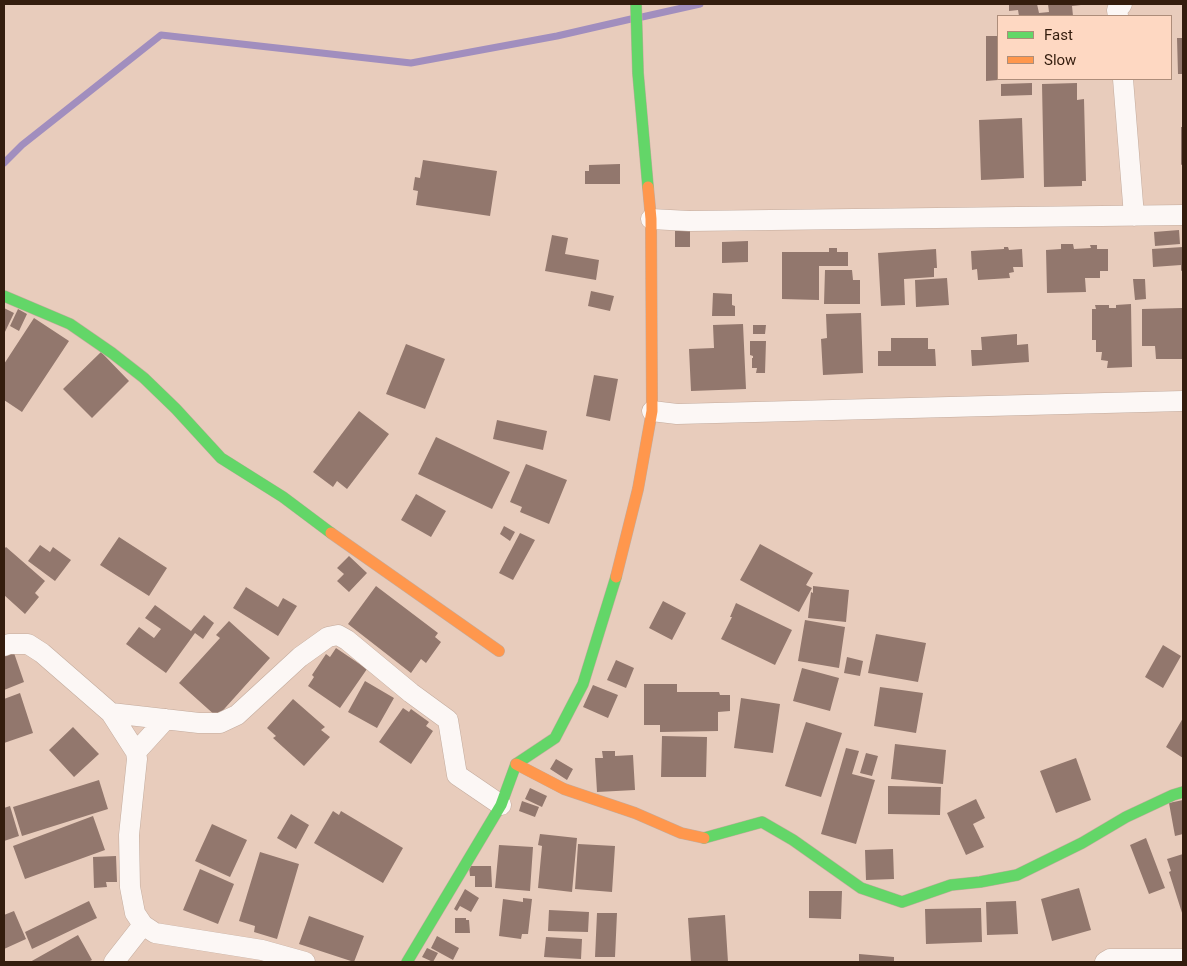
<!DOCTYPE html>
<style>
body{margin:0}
#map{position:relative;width:1187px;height:966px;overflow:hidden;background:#e8ccbc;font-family:Roboto,sans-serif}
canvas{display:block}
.frame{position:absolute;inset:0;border:5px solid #341d0e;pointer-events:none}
.legend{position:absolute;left:997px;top:15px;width:175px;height:65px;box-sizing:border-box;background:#fed8c2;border:1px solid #ad8d7a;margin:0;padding:6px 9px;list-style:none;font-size:15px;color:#341d0e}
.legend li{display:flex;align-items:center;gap:10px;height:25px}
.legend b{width:25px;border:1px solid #ad8d7a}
</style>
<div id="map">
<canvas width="1187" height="966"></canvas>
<div class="frame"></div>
<ul class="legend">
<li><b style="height:6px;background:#63d668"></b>Fast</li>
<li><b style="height:6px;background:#ff974d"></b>Slow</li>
</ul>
</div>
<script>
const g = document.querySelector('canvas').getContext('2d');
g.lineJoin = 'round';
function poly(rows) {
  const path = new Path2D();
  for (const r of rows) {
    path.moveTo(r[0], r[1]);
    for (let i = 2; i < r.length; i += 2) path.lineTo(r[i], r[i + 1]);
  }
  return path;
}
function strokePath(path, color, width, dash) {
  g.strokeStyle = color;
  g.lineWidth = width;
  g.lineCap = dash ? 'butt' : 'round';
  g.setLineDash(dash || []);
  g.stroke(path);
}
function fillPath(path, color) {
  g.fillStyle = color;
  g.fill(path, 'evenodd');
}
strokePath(poly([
 [642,17,700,4],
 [4,163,22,145,161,35,411,63,557,36,631,19]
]), '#a18ebe', 7);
fillPath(poly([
 [1009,4,1037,4,1039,13,1049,12,1048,4,1081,5,1072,6,1073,16,1019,16,1018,10,1009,11],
 [986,36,998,36,998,80,986,81],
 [1177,38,1183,38,1183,74,1178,74],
 [1032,83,1032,95,1001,96,1001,84],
 [1077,83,1077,100,1084,99,1086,181,1082,181,1082,186,1044,187,1042,84],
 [1022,118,1024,178,981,180,979,120],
 [1181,127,1183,127,1183,164,1181,165],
 [423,160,497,171,490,216,416,205,418,191,413,190,415,177,420,178],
 [620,164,620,184,585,184,585,171,589,171,589,165],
 [1179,230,1180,244,1155,246,1154,232],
 [675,231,690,231,690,247,675,247],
 [552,235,568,238,565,254,599,260,596,280,545,271],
 [748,241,748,262,722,263,722,242],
 [1061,244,1073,244,1074,249,1091,248,1090,245,1097,245,1097,249,1108,249,1108,271,1100,271,1100,278,1085,278,1086,292,1047,293,1046,250,1061,249],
 [1004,247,1008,247,1009,250,1022,249,1023,267,1013,267,1014,272,1009,273,1010,278,978,280,977,269,972,270,971,251,1004,249],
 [1183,247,1183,270,1181,271,1181,265,1153,267,1152,249],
 [829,248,837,248,837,252,848,252,848,266,819,266,819,300,782,299,782,252,829,252],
 [936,249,937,268,934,268,934,277,904,279,905,305,881,306,878,253],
 [825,270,852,270,853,280,860,280,860,304,824,304],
 [947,278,949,305,916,307,915,280],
 [1133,279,1145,279,1146,299,1135,300],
 [591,291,614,296,610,311,588,306],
 [713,293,732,294,732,305,735,306,735,316,712,316],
 [1131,304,1132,367,1107,368,1108,361,1101,360,1102,352,1096,352,1096,340,1092,340,1092,309,1096,309,1095,305,1109,305,1109,308,1116,308,1116,305],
 [4,308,14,313,4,334],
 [1182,308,1183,359,1156,359,1155,346,1142,346,1142,309],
 [18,309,27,314,19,331,10,326],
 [861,313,863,373,823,375,821,339,827,338,826,314],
 [34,318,69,341,22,412,4,400,4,364],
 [743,324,746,389,691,391,689,349,714,348,713,325],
 [753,325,766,325,765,334,753,334],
 [1017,334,1017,345,1028,344,1029,362,972,366,971,350,982,350,981,337],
 [891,338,928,338,928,349,935,349,936,366,878,366,878,351,891,351],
 [750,341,766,341,765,373,756,373,757,368,752,368,752,358,753,358,753,356,750,355],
 [406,344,445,359,425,409,386,394],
 [101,352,129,381,92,418,63,389],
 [594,375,618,379,610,421,586,416],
 [359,411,389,434,347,489,337,481,333,487,313,472],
 [497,420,547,431,543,450,493,439],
 [436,437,510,472,492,509,418,474],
 [526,464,567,480,549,524,520,512,522,507,510,502],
 [416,494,446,511,431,537,401,520],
 [504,526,515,532,510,541,500,534],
 [520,533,535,540,513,580,499,573],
 [119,537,167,568,149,596,100,565],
 [760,544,813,573,806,585,812,588,799,612,740,580],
 [40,545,50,552,53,547,71,560,55,581,28,561],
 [6,547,45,581,35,593,39,597,25,614,4,595,4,549],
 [349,556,367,573,349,592,337,581,344,574,337,568],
 [376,586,438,633,435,637,441,642,426,663,421,659,411,673,348,624],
 [813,586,849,590,846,622,808,618,811,592,813,593],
 [246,587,278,607,283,598,297,606,278,636,233,608],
 [663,601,686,613,672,640,649,628],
 [736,603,792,630,775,665,721,639,732,617,730,617],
 [155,605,191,631,204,615,214,623,203,639,195,633,166,673,126,644,139,627,154,638,161,629,145,618],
 [805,620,845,627,839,668,798,661],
 [229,621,270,658,217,717,179,683,220,638,216,635],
 [876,634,926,643,918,682,868,673],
 [1163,645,1181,656,1163,688,1145,677],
 [336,648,367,669,340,708,308,686,314,677,312,675,326,654,330,657],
 [13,650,24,682,4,690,4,654],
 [847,657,863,661,860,676,844,673],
 [616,660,634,668,626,688,607,680],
 [802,668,839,678,830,711,793,701],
 [365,681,394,698,377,728,348,712],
 [644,684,677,684,677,692,719,692,720,695,730,695,730,711,718,712,718,731,660,732,660,725,644,725],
 [593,685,618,695,608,718,583,707],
 [880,687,923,693,916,733,874,726],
 [20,693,33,733,4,743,4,699],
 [741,698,780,704,773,753,734,748],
 [293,699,325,727,321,730,330,737,304,766,273,738,276,736,267,728],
 [403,708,409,712,411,709,429,722,426,726,433,731,411,764,379,742],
 [1183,718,1183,758,1166,747],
 [806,722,842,733,821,797,785,786],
 [73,727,99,754,74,777,49,750],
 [662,736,707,737,706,777,661,777],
 [895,744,946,750,943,784,891,779],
 [846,748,859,751,852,774,875,780,856,844,821,834],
 [602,751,615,751,615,756,633,755,635,790,597,792,595,758,603,758],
 [866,753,878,756,872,776,860,773],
 [1076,758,1091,800,1056,813,1040,771],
 [556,759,573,769,567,780,550,769],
 [99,780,108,809,22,836,13,807],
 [888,786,941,787,940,815,888,814],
 [530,788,547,796,542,807,525,799],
 [976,799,985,818,973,824,984,847,966,855,947,813],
 [1183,800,1183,834,1175,836,1169,803],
 [522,801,539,807,535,817,519,811],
 [10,806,19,836,4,841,4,808],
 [333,811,339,815,341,811,403,848,383,883,314,843],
 [291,814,309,825,296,849,277,838],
 [93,816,105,850,25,879,13,846],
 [212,824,247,840,230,877,195,861],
 [540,834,577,838,572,892,538,888,542,846,538,845],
 [1146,838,1165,888,1149,894,1130,845],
 [578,844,615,846,612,892,575,889],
 [499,845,533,847,530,891,495,888],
 [893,849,894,879,866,880,865,850],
 [260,852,299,864,277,939,254,932,255,926,239,921],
 [1183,854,1183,916,1169,872,1171,871,1167,859],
 [116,856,117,882,106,882,107,887,94,888,93,857],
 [469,866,491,866,492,887,475,887,475,876,470,876],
 [200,869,234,884,218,924,183,910],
 [1079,888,1091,930,1052,941,1041,899],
 [465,889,479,898,471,912,460,906,457,911,454,909],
 [809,891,842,891,841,919,809,918],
 [523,898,532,899,528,934,522,934,521,939,499,936,503,899,523,902],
 [89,901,97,918,32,949,25,932],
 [1016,901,1018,934,987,935,986,902],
 [981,908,982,942,926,944,925,909],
 [549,910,589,912,588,932,548,931],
 [14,911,26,939,4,949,4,915],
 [597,913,617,913,615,957,595,957],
 [725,915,728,962,691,962,688,918],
 [309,916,364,936,354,962,299,944],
 [455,918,466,918,466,920,469,920,470,933,455,933],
 [78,935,92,960,88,962,30,962],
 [437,936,459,948,453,960,431,948],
 [546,937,582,939,581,959,544,957],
 [427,948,438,953,433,962,422,957],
 [859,954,894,957,894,962,859,962]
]), '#92776d');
const street = poly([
 [1118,16,1117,10,1122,4],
 [1123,79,1134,216],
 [651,219,689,221,1183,215],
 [652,411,677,414,1183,401],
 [4,646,9,644,28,644,42,653,111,713,136,752,137,759,129,835,130,887,135,913,143,925,155,933,262,950,305,962],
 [111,713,199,723,220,723,237,715,300,657,328,637,338,635,347,640,411,693,448,720,457,775,501,805],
 [136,752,166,719],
 [114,962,143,925],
 [1105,962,1110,959,1183,959]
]);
const fast = poly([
 [636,4,638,73,648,187],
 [4,296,70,324,112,353,144,378,176,409,221,458,283,497,331,533],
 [704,838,762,822,793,840,861,888,902,902,951,885,980,882,1017,875,1082,843,1126,817,1173,795,1183,792],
 [407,962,501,805,516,764,555,738,583,684,616,577]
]);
const slow = poly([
 [331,533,499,651],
 [616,577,638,489,652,411,651,219,648,187],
 [516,764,564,789,635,813,681,833,704,838]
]);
strokePath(street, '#c3ab9d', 21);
strokePath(fast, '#c3ab9d', 12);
strokePath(slow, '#c3ab9d', 12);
strokePath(street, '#fcf7f5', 20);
strokePath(fast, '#63d668', 11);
strokePath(slow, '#ff974d', 11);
</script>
